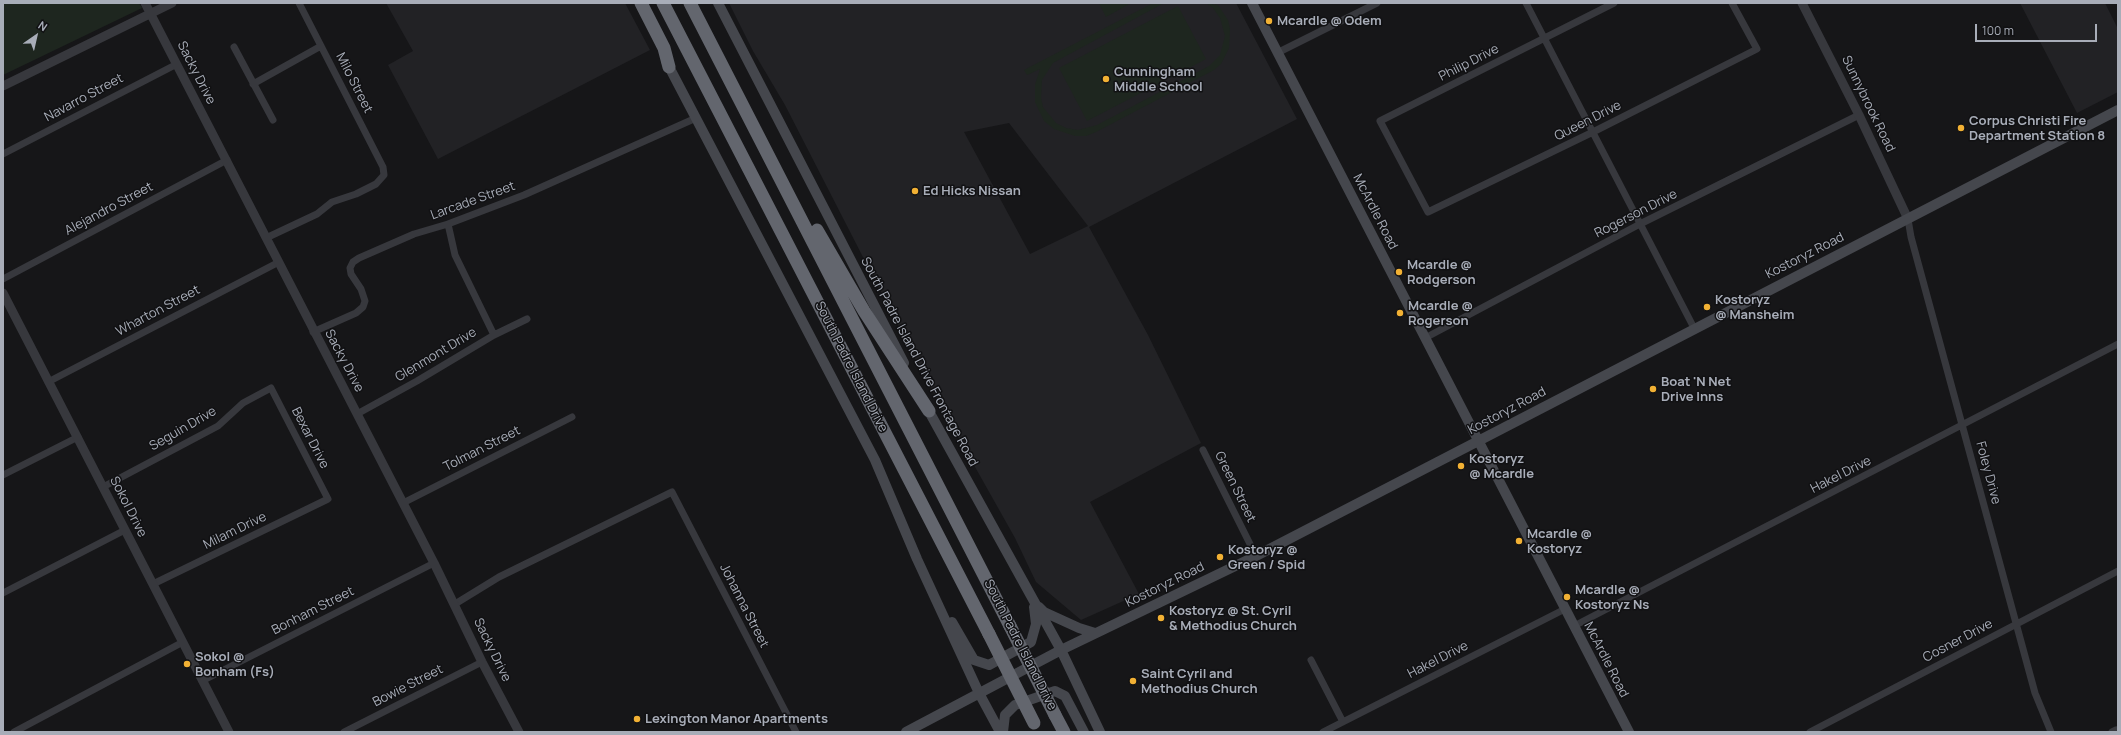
<!DOCTYPE html>
<style>
body{margin:0}
#map{position:relative;width:2121px;height:735px;overflow:hidden;background:#161618;font-family:Manrope,sans-serif}
canvas{display:block}
.frame{position:absolute;inset:0;border:4px solid #a8adb8;pointer-events:none}
.north{position:absolute;left:16px;top:16px;width:40px;height:40px;-webkit-text-stroke:3px #111113;paint-order:stroke;rotate:34deg;font-size:11px;font-weight:700;line-height:16px;text-align:center;color:#a8adb8}
.north::after{content:'';display:block;margin:auto;width:14px;height:18px;background:#a8adb8;clip-path:polygon(50% 0,100% 100%,50% 72%,0 100%)}
.scale{position:absolute;left:1975px;top:24px;width:122px;height:18px;box-sizing:border-box;border:2px solid #a8adb8;border-top:0;padding-left:5px;font-size:12px;line-height:14px;white-space:nowrap;color:#a8adb8;-webkit-text-stroke:3px #111113;paint-order:stroke}
</style>
<div id="map">
<canvas width="2121" height="735"></canvas>
<div class="frame"></div>
<div class="north">N</div>
<div class="scale">100 m</div>
</div>
<script>
const g = document.querySelector('canvas').getContext('2d');
g.lineJoin = 'round';
function fillPath(path, color) {
  g.fillStyle = color;
  g.fill(path, 'evenodd');
}
function poly(rows) {
  const path = new Path2D();
  for (const r of rows) {
    path.moveTo(r[0], r[1]);
    for (let i = 2; i < r.length; i += 2) path.lineTo(r[i], r[i + 1]);
  }
  return path;
}
function strokePath(path, color, width, dash) {
  g.strokeStyle = color;
  g.lineWidth = width;
  g.lineCap = dash ? 'butt' : 'round';
  g.setLineDash(dash || []);
  g.stroke(path);
}
function drawText(font, color, halo, rows, align = 'center') {
  g.font = font + ' Manrope,sans-serif';
  g.lineWidth = 3;
  g.setLineDash([]);
  g.textBaseline = 'middle';
  g.strokeStyle = halo;
  g.fillStyle = color;
  for (const [text, x, y, turn = 0] of rows) {
    g.save();
    g.translate(x, y);
    g.rotate((+turn || 0) * Math.PI / 180);
    g.textAlign = isNaN(turn) ? turn : align;
    if (halo) g.strokeText(text, 0, 0);
    g.fillText(text, 0, 0);
    g.restore();
  }
}
fillPath(poly([
 [386,3,625,3,650,50,438,159,388,65,413,51],
 [729,3,1236,3,1297,119,1089,227,1148,335,1201,443,1090,502,1139,594,1081,620,1036,582,1015,538,925,378,785,105,753,51],
 [1009,123,1088,226,1030,254,964,132],
 [2020,3,2105,3,2118,29,2118,92,2077,113]
]), '#222225');
fillPath(poly([
 [3,3,139,3,142,8,3,75],
 [1099,3,1131,3,1106,17],
 [1153,3,1164,3,1053,63,1042,80,1041,98,1043,107,1056,123,1066,128,1078,130,1097,125,1209,66,1220,55,1225,36,1220,18,1213,8,1206,3,1218,5,1228,20,1230,29,1229,48,1221,64,1214,70,1096,132,1086,136,1075,136,1054,129,1044,121,1035,102,1035,85,1040,69,1027,75,1024,70],
 [1178,6,1206,59,1087,121,1059,68]
]), '#1e261f');
strokePath(poly([
 [1526,3,1694,328],
 [1614,3,1380,121,1428,212,1593,132,1757,49,1732,3],
 [234,47,273,120],
 [1277,53,1377,3],
 [253,84,321,46],
 [3,154,177,64],
 [1908,219,1911,237,2035,693,2051,732],
 [448,224,455,255,494,335],
 [266,238,317,214,332,202,356,194,376,184,384,175,383,167,299,3],
 [3,279,227,160],
 [313,332,356,313,363,307,365,301,361,289,351,274,350,268,353,262,359,258,414,234,448,224,524,195,696,118],
 [1425,338,1640,224,1859,115],
 [48,382,279,262],
 [357,414,417,381,494,335,527,319],
 [1203,450,1256,556],
 [3,475,78,437],
 [103,487,218,426,243,403,271,388,328,499,153,584],
 [403,503,572,417],
 [3,593,125,530],
 [455,604,499,577,672,492,796,732],
 [1574,626,2118,344],
 [1311,660,1343,722],
 [202,681,434,563],
 [14,732,183,642],
 [344,732,482,662],
 [1323,732,1565,609],
 [1810,732,2118,571],
 [2112,732,2116,730,2117,732]
]), '#37383d', 7);
strokePath(poly([
 [145,3,434,563,482,662,519,732],
 [1802,3,1859,115,1908,219],
 [3,86,172,3],
 [3,293,229,732]
]), '#37383d', 9);
strokePath(poly([
 [718,3,904,363],
 [1252,3,1629,732],
 [666,61,875,460,917,559,979,693,1000,732],
 [926,406,1061,650,1100,732],
 [1039,607,1044,612,1079,628,1095,633],
 [952,622,974,660,989,665,1031,642,1036,624,1034,607],
 [906,732,1061,650,1256,556,2118,110],
 [1003,732,1005,715,1015,705,1055,691,1065,696,1084,732]
]), '#45474d', 10);
strokePath(poly([
 [641,3,664,48,669,67],
 [663,3,989,634],
 [690,3,1010,626],
 [817,230,864,311,929,411],
 [1055,715,1064,732]
]), '#63666e', 13);
strokePath(poly([
 [1010,626,1055,715],
 [989,634,1034,723]
]), '#63666e', 13);
for (const [x, y, r, color] of [
 [1269,21,4,"#f2b134"],
 [1106,79,4,"#f2b134"],
 [1961,128,4,"#f2b134"],
 [915,191,4,"#f2b134"],
 [1399,272,4,"#f2b134"],
 [1707,307,4,"#f2b134"],
 [1400,313,4,"#f2b134"],
 [1653,389,4,"#f2b134"],
 [1461,466,4,"#f2b134"],
 [1519,541,4,"#f2b134"],
 [1220,557,4,"#f2b134"],
 [1567,597,4,"#f2b134"],
 [1161,618,4,"#f2b134"],
 [187,664,4,"#f2b134"],
 [1133,681,4,"#f2b134"],
 [637,719,4,"#f2b134"]
]) {
  const dot = new Path2D();
  dot.arc(x, y, r, 0, 2 * Math.PI);
  g.fillStyle = color;
  g.fill(dot);
  strokePath(dot, '#111113', 1.5);
}
drawText('bold 13px', '#a8adb8', '#111113', [
 ["Mcardle @ Odem",1277,21],
 ["Cunningham",1114,72],
 ["Middle School",1114,87],
 ["Corpus Christi Fire",1969,121],
 ["Department Station 8",1969,136],
 ["Ed Hicks Nissan",923,191],
 ["Mcardle @",1407,265],
 ["Rodgerson",1407,280],
 ["Kostoryz",1715,300],
 ["@ Mansheim",1715,315],
 ["Mcardle @",1408,306],
 ["Rogerson",1408,321],
 ["Boat 'N Net",1661,382],
 ["Drive Inns",1661,397],
 ["Kostoryz",1469,459],
 ["@ Mcardle",1469,474],
 ["Mcardle @",1527,534],
 ["Kostoryz",1527,549],
 ["Kostoryz @",1228,550],
 ["Green / Spid",1228,565],
 ["Mcardle @",1575,590],
 ["Kostoryz Ns",1575,605],
 ["Kostoryz @ St. Cyril",1169,611],
 ["& Methodius Church",1169,626],
 ["Sokol @",195,657],
 ["Bonham (Fs)",195,672],
 ["Saint Cyril and",1141,674],
 ["Methodius Church",1141,689],
 ["Lexington Manor Apartments",645,719]
], 'left');
drawText('13px', '#a8adb8', '#111113', [
 ["Philip Drive",1469,63,-27],
 ["Sacky Drive",196,73,63],
 ["Milo Street",354,83,63],
 ["Navarro Street",84,98,-28],
 ["Sunnybrook Road",1868,104,64],
 ["Queen Drive",1588,121,-27],
 ["Larcade Street",473,201,-20],
 ["Alejandro Street",109,209,-28],
 ["McArdle Road",1375,212,63],
 ["Rogerson Drive",1636,214,-27],
 ["Kostoryz Road",1805,256,-27],
 ["Wharton Street",158,311,-28],
 ["Glenmont Drive",436,355,-31],
 ["Sacky Drive",344,361,62],
 ["South Padre Island Drive Frontage Road",919,362,62],
 ["South Padre Island Drive",851,367,63],
 ["Kostoryz Road",1507,411,-28],
 ["Seguin Drive",183,429,-30],
 ["Bexar Drive",310,438,63],
 ["Tolman Street",482,449,-27],
 ["Foley Drive",1988,473,75],
 ["Hakel Drive",1841,475,-27],
 ["Green Street",1235,487,64],
 ["Sokol Drive",128,507,63],
 ["Milam Drive",235,531,-26],
 ["Kostoryz Road",1165,585,-26],
 ["Johanna Street",744,606,63],
 ["Bonham Street",313,611,-27],
 ["Cosner Drive",1958,641,-28],
 ["South Padre Island Drive",1020,645,63],
 ["Sacky Drive",492,650,64],
 ["Hakel Drive",1438,660,-27],
 ["McArdle Road",1606,660,63],
 ["Bowie Street",408,686,-27]
]);
</script>
